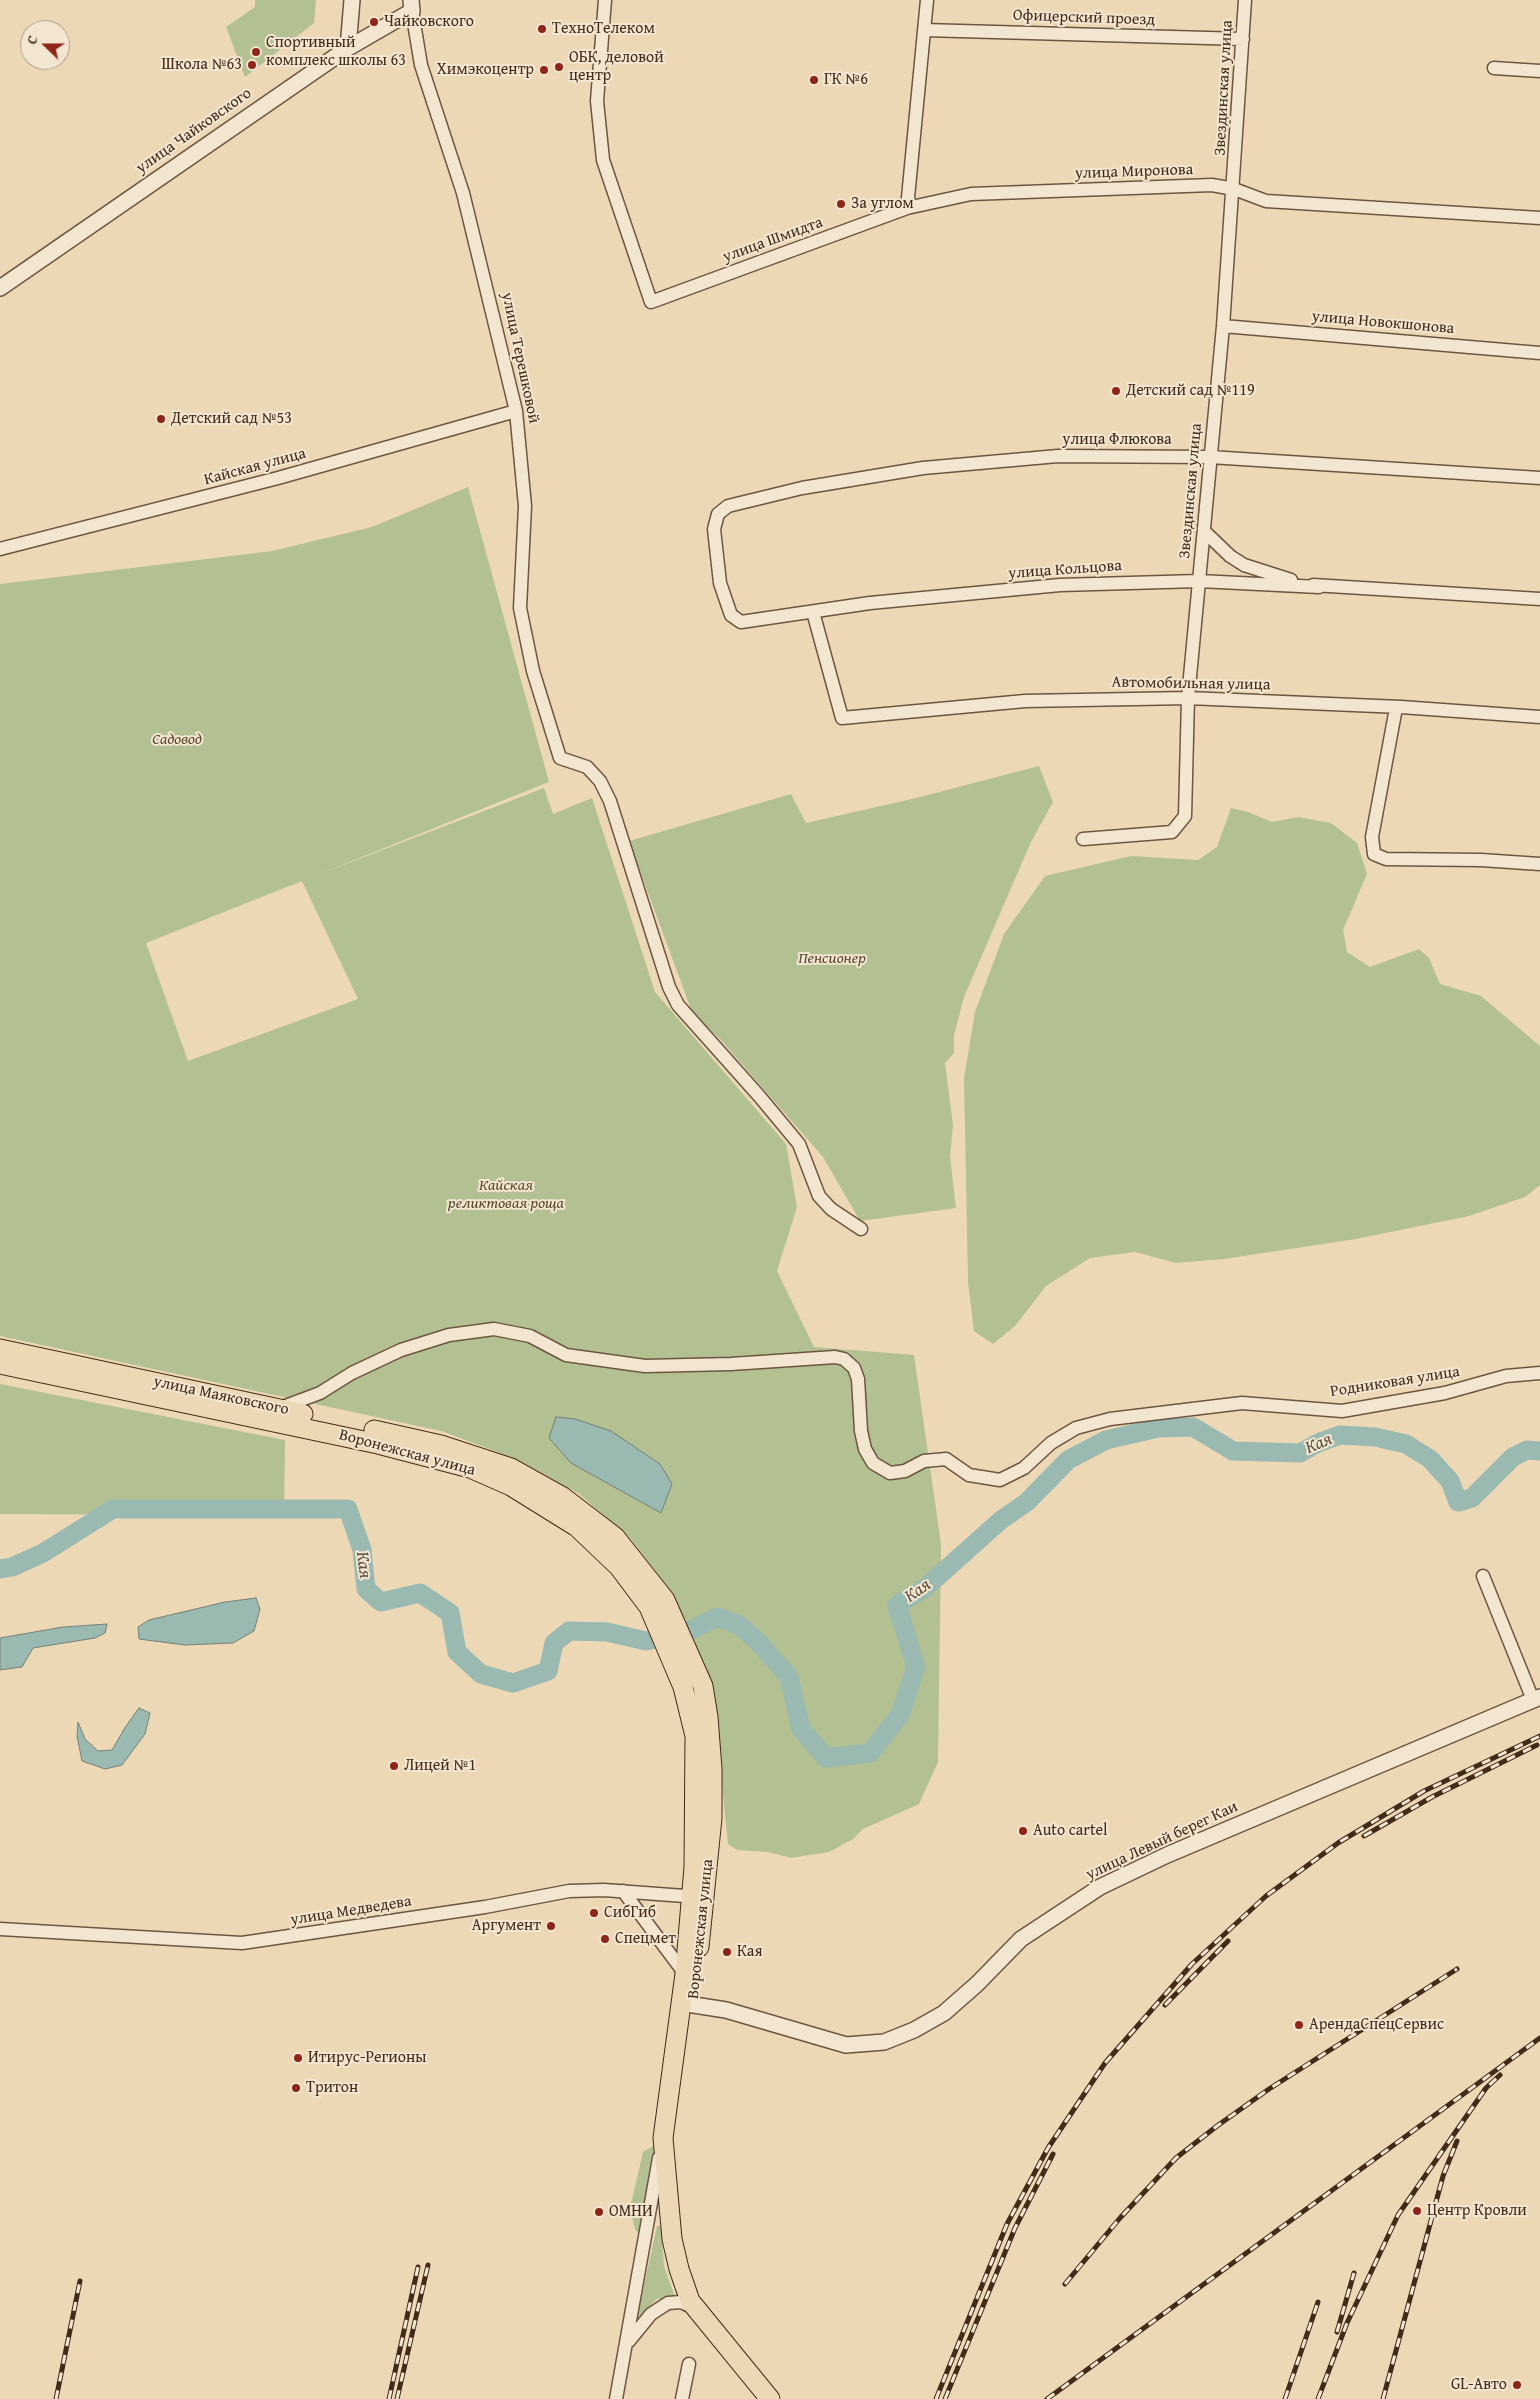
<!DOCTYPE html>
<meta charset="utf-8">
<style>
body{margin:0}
#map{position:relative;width:1540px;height:2399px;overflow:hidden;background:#edd8b6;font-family:"Gentium Book Plus",serif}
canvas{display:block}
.north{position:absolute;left:20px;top:20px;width:50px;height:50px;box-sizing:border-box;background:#f3e6d0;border:1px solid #ac9b87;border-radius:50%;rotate:292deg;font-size:14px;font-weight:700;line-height:20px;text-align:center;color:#422b19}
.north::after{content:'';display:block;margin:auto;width:18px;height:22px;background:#8f2418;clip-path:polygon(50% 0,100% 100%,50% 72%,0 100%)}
</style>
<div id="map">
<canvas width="1540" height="2399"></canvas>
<div class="north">С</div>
</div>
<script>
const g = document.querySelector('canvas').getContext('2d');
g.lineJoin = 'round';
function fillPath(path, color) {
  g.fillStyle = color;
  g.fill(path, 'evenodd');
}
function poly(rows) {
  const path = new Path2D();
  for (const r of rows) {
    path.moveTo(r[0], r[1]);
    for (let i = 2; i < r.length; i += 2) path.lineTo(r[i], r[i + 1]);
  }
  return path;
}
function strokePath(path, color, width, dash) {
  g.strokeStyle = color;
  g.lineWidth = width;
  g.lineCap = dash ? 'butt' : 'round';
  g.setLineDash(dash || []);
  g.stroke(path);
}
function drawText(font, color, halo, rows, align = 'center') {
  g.font = font + ' "Gentium Book Plus",serif';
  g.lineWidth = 4;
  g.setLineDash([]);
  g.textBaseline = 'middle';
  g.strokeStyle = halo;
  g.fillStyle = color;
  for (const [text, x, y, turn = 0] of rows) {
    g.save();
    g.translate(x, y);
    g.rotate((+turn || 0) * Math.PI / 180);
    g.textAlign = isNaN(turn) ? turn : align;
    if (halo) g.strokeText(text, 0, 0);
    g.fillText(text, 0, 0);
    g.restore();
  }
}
fillPath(poly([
 [255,0,316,0,314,23,245,77,226,27,255,7],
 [468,487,549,782,317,875,544,788,553,814,592,798,655,992,786,1144,797,1207,777,1271,814,1347,914,1355,941,1544,938,1762,919,1804,863,1829,853,1839,829,1852,791,1858,768,1852,737,1850,728,1844,713,1697,691,1630,664,1582,628,1536,578,1493,519,1460,441,1431,0,1336,0,584,272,551,372,527],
 [302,881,358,999,188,1061,146,943],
 [1039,766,1053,802,1031,842,964,997,954,1035,954,1053,945,1063,953,1125,950,1156,956,1208,860,1221,823,1157,720,1039,692,1012,629,841,791,794,806,823,916,798],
 [1231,808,1248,812,1272,822,1298,817,1331,823,1357,843,1367,874,1343,930,1347,952,1370,967,1419,949,1429,958,1440,984,1481,996,1540,1046,1540,1185,1525,1197,1469,1216,1356,1239,1224,1259,1176,1263,1135,1252,1090,1258,1046,1286,1015,1326,993,1344,974,1331,968,1282,964,1078,975,1012,1004,934,1045,876,1131,856,1198,860,1217,847],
 [0,1384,285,1440,284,1515,0,1514],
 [653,2146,656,2156,641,2238,635,2229,630,2208,643,2152],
 [657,2226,661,2226,664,2266,675,2297,657,2299,637,2318]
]), '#b3c092');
const water = poly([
 [556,1417,575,1419,611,1431,660,1464,672,1484,661,1513,571,1463,549,1438,556,1417],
 [256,1598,260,1609,254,1631,233,1643,185,1645,139,1639,138,1627,149,1620,225,1602,256,1598],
 [107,1624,105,1633,95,1638,33,1648,22,1667,0,1670,0,1638,63,1627,107,1624],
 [139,1708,150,1713,145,1734,122,1765,105,1769,82,1761,77,1736,78,1722,85,1739,98,1751,112,1750,126,1726,139,1708]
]);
fillPath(water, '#99b9b1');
strokePath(water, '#768074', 1);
strokePath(poly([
 [0,1569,12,1567,43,1553,113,1509,348,1509,362,1550,366,1589,381,1602,420,1593,450,1613,457,1652,481,1674,513,1683,548,1671,554,1643,569,1631,607,1632,646,1641,691,1630,717,1617,739,1625,760,1644,789,1677,801,1729,826,1758,870,1753,900,1715,916,1667,897,1605,925,1588,1001,1520,1027,1502,1068,1460,1106,1440,1158,1428,1193,1427,1233,1451,1300,1453,1318,1443,1340,1435,1375,1437,1406,1444,1430,1459,1450,1481,1458,1502,1472,1498,1513,1457,1527,1450,1540,1451]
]), '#99b9b1', 19);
const minor = poly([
 [605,0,597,101,603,160,651,302,907,208,971,194,1212,185,1234,189,1266,201,1540,218],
 [412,11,421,65,463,193,516,411,525,506,520,608,533,671,560,758,587,767,600,781,610,801,669,987,678,1005,760,1097,799,1144,819,1196,831,1209,861,1229],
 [924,30,1243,39],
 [1494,68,1540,71],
 [907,208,927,0],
 [1223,326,1540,353],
 [1204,531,1230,556,1244,565,1291,580],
 [0,549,278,478,516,411],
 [1313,585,1540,599],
 [1319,587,1199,581,1060,585,870,603,741,622,731,615,720,583,714,529,718,514,728,506,802,488,923,468,1058,456,1210,457,1540,478],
 [813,612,842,718,1025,701,1188,698,1401,707,1540,717],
 [1396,708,1372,837,1374,854,1386,859,1481,860,1540,864],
 [1083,839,1172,832,1185,816,1188,698,1223,326,1245,0],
 [280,1408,320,1393,352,1373,401,1350,449,1335,494,1329,530,1336,566,1355,645,1366,731,1364,835,1357,844,1359,854,1368,858,1379,861,1431,865,1449,873,1463,890,1473,905,1471,924,1461,946,1459,969,1475,1000,1480,1024,1468,1051,1443,1076,1428,1110,1419,1242,1403,1342,1411,1445,1393,1506,1376,1540,1373],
 [1483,1576,1533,1700],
 [623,1891,685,1974],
 [0,1929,242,1943,485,1907,569,1891,604,1890,698,1897],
 [629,2341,651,2314,668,2303,681,2302,695,2308],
 [616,2399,659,2158],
 [682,2399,689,2364]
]);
const tertiary = poly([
 [348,48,352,0],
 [0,288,348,48,412,11,411,0],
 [681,2003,726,2010,846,2045,884,2042,914,2030,944,2013,977,1984,1021,1939,1100,1887,1167,1855,1540,1697]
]);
const primary = poly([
 [0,1349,303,1414],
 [0,1364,378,1444,470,1468,511,1486,577,1527,619,1567,649,1607,683,1687,695,1736,694,1867,685,1974,663,2138,672,2239,679,2269,690,2301,770,2399],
 [374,1430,441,1445,511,1468,563,1497,615,1537,665,1600,703,1686,708,1717,712,1769,712,1818,699,1947]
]);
strokePath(minor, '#6d5640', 15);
strokePath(tertiary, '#6d5640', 18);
strokePath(primary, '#422b19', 21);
strokePath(minor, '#f3e6d0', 12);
strokePath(tertiary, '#f3e6d0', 15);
strokePath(primary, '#edd8b6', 19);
const rail = poly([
 [1364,1836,1432,1797,1537,1745],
 [1165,2005,1228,1941],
 [1065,2284,1120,2218,1176,2158,1217,2126,1269,2089,1457,1969],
 [1337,2332,1354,2273],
 [56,2399,80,2281],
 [389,2399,418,2267],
 [397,2399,428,2265],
 [936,2399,1007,2224,1048,2148,1105,2063,1192,1964,1266,1896,1338,1843,1424,1791,1540,1736],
 [945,2399,1015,2228,1053,2154],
 [1047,2399,1540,2038],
 [1285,2399,1318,2302],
 [1318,2399,1347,2323,1398,2215,1486,2088,1500,2075],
 [1383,2399,1443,2176,1457,2141]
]);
strokePath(rail, '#422b19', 5);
strokePath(rail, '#f3e6d0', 3, [9]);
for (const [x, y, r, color] of [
 [374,22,5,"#8f2418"],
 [542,29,5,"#8f2418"],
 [256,52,5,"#8f2418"],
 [252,65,5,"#8f2418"],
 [559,67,5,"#8f2418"],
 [544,70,5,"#8f2418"],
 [814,80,5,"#8f2418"],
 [841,204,5,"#8f2418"],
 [1116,391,5,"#8f2418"],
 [161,419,5,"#8f2418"],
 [394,1766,5,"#8f2418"],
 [1023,1831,5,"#8f2418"],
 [594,1913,5,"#8f2418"],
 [551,1926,5,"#8f2418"],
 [605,1939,5,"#8f2418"],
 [727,1952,5,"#8f2418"],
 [1299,2025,5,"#8f2418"],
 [298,2058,5,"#8f2418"],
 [296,2088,5,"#8f2418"],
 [1417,2211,5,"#8f2418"],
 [599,2212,5,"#8f2418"],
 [1517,2385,5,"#8f2418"]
]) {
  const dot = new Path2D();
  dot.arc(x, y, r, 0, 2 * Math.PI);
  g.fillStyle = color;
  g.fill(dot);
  strokePath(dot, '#f3e6d0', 2);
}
drawText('16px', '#422b19', '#f3e6d0', [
 ["Офицерский проезд",1084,18,2],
 ["Звездинская улица",1224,88,-87],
 ["улица Чайковского",194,131,-35],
 ["улица Миронова",1134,172,-2],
 ["улица Шмидта",773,240,-20],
 ["улица Новокшонова",1383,323,5],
 ["улица Терешковой",520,358,78],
 ["улица Флюкова",1117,440],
 ["Кайская улица",255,467,-15],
 ["Звездинская улица",1191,491,-85],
 ["улица Кольцова",1065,570,-4],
 ["Автомобильная улица",1191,684,1],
 ["Родниковая улица",1395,1382,-9],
 ["улица Маяковского",221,1396,12],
 ["Воронежская улица",407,1453,15],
 ["улица Левый берег Каи",1162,1841,-25],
 ["улица Медведева",351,1911,-9],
 ["Воронежская улица",701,1929,-84]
]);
drawText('16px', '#422b19', '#f3e6d0', [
 ["Чайковского",384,22],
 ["ТехноТелеком",552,29],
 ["Спортивный",266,43],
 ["комплекс школы 63",266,61],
 ["ОБК, деловой",569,58],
 ["центр",569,76],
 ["Школа №63",242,65,"right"],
 ["Химэкоцентр",534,70,"right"],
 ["ГК №6",824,80],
 ["За углом",851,204],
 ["Детский сад №119",1126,391],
 ["Детский сад №53",171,419],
 ["Лицей №1",404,1766],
 ["Auto cartel",1033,1831],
 ["СибГиб",604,1913],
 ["Аргумент",541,1926,"right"],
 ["Спецмет",615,1939],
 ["Кая",737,1952],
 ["АрендаСпецСервис",1309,2025],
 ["Итирус-Регионы",308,2058],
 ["Тритон",306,2088],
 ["Центр Кровли",1427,2211],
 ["ОМНИ",609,2212],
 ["GL-Авто",1507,2385,"right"]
], 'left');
drawText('italic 16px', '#594931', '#f3e6d0', [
 ["Садовод",177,740],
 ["Пенсионер",832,959],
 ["Кайская",506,1186],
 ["реликтовая роща",506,1204]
]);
drawText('italic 18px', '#584e3f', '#f3e6d0', [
 ["Кая",1319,1444,-23],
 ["Кая",363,1565,82],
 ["Кая",918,1591,-35]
]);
</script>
